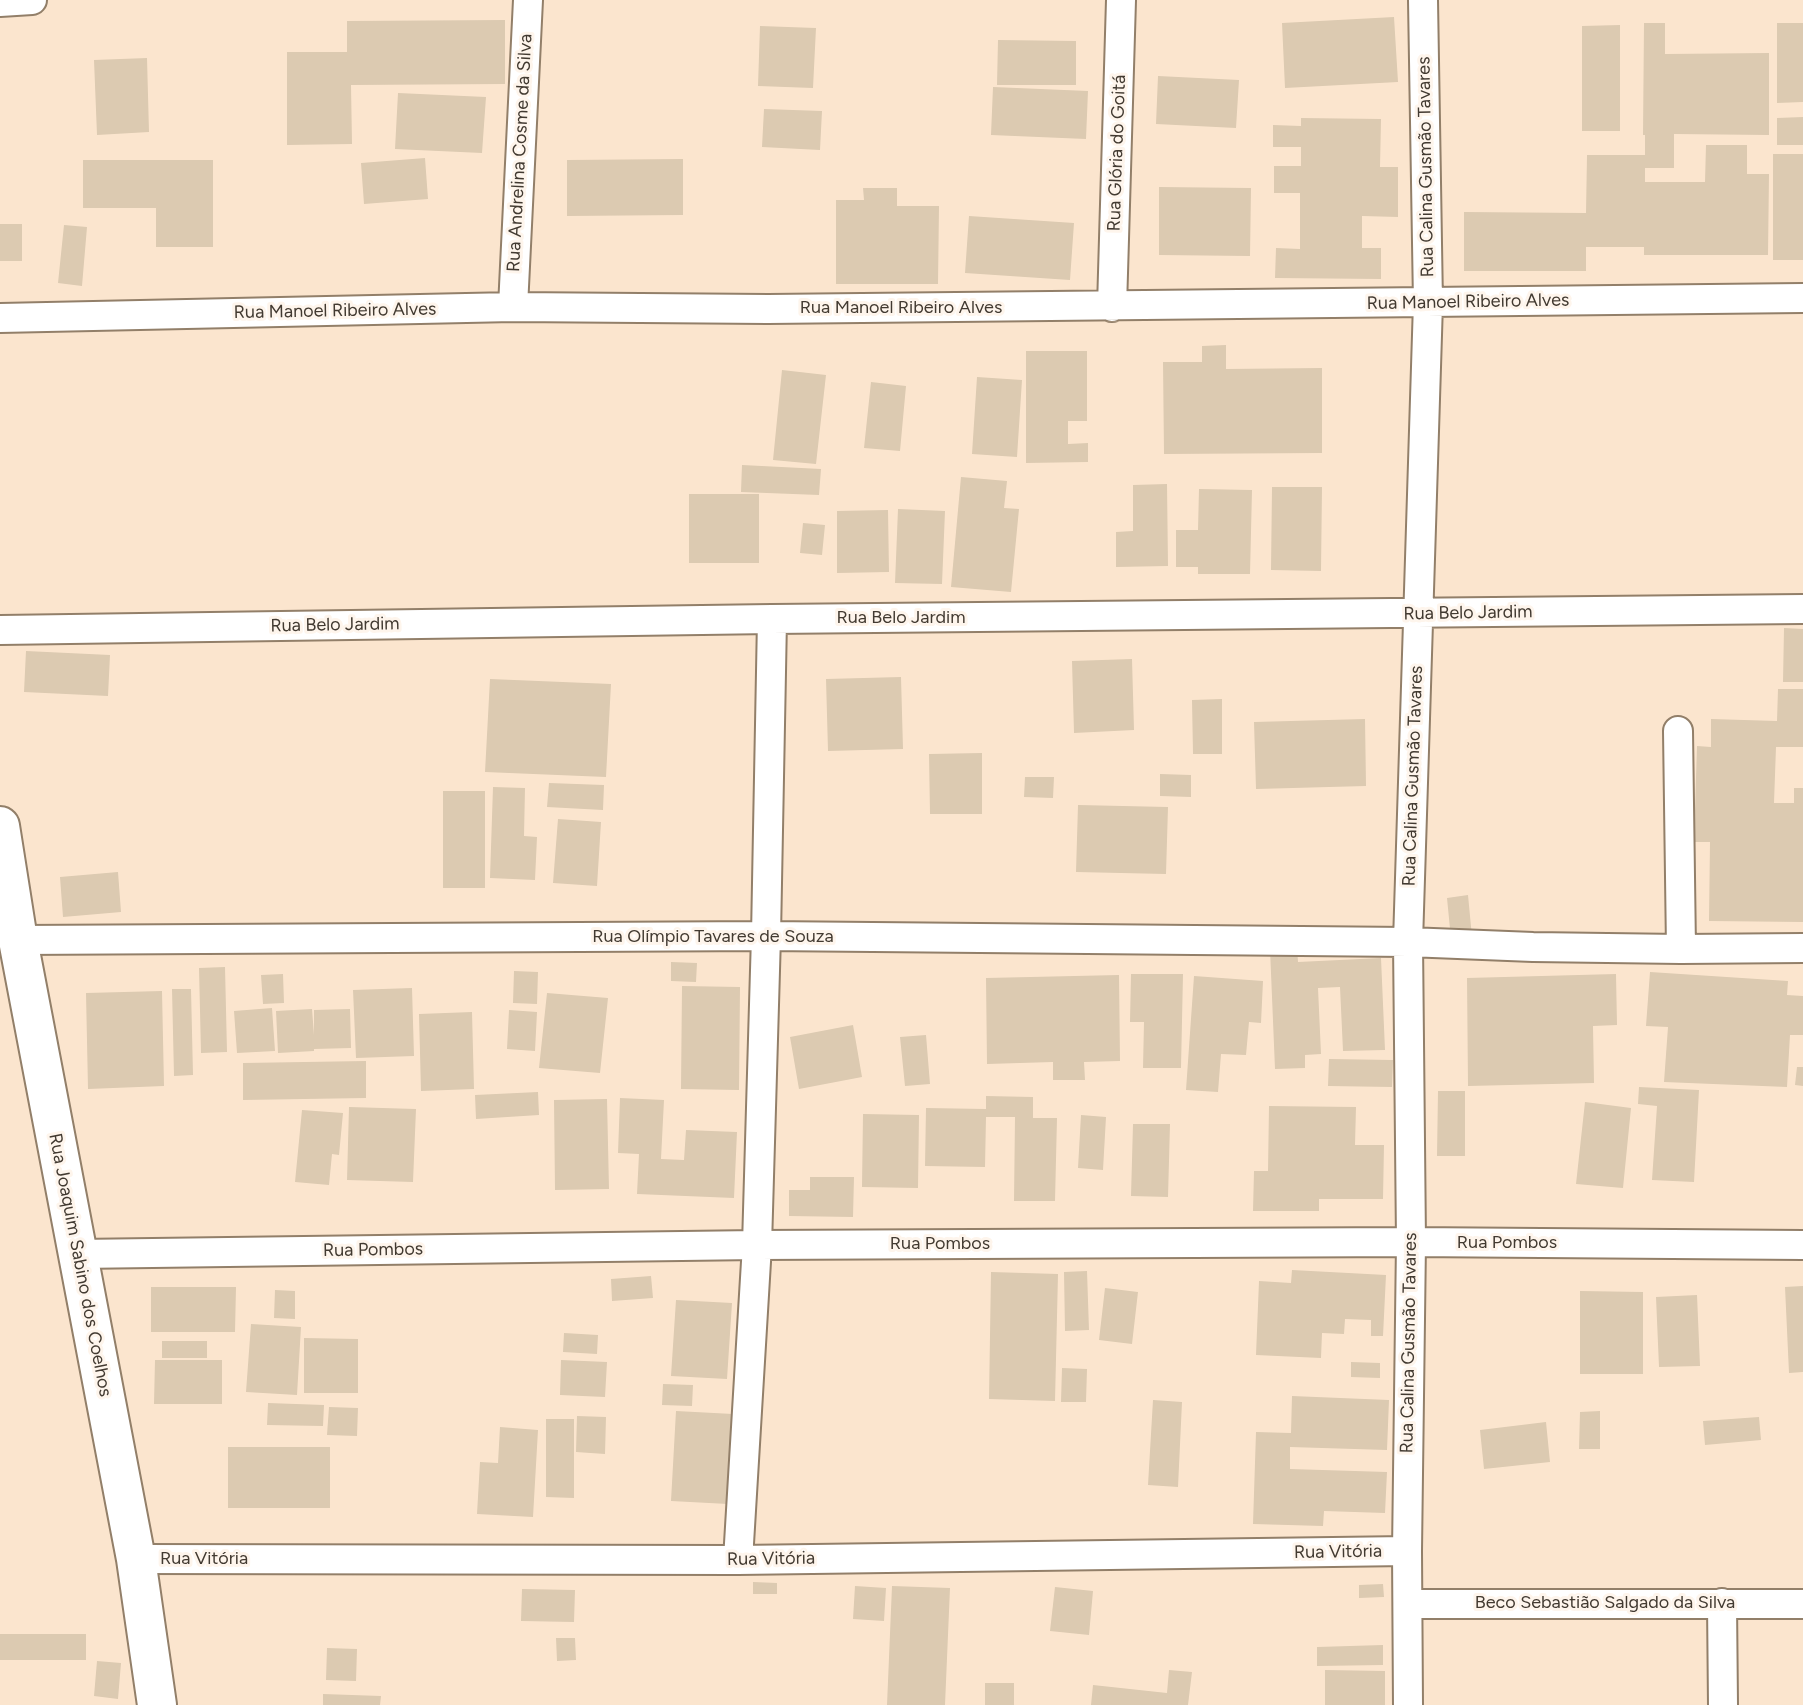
<!DOCTYPE html>
<meta charset="utf-8">
<style>
body{margin:0}
canvas{display:block;background:#fbe5ce}
</style>
<canvas width="1803" height="1705"></canvas>
<script>
const g = document.querySelector('canvas').getContext('2d');
g.lineJoin = 'round';
function fillPath(path, color) {
  g.fillStyle = color;
  g.fill(path, 'evenodd');
}
function poly(rows) {
  const path = new Path2D();
  for (const r of rows) {
    path.moveTo(r[0], r[1]);
    for (let i = 2; i < r.length; i += 2) path.lineTo(r[i], r[i + 1]);
  }
  return path;
}
function strokePath(path, color, width, dash) {
  g.strokeStyle = color;
  g.lineWidth = width;
  g.lineCap = dash ? 'butt' : 'round';
  g.setLineDash(dash || []);
  g.stroke(path);
}
function drawText(font, color, halo, rows, align = 'center') {
  g.font = font + ' Figtree,sans-serif';
  g.lineWidth = 6;
  g.setLineDash([]);
  g.textBaseline = 'middle';
  g.strokeStyle = halo;
  g.fillStyle = color;
  for (const [text, x, y, turn = 0] of rows) {
    g.save();
    g.translate(x, y);
    g.rotate((+turn || 0) * Math.PI / 180);
    g.textAlign = isNaN(turn) ? turn : align;
    if (halo) g.strokeText(text, 0, 0);
    g.fillText(text, 0, 0);
    g.restore();
  }
}
fillPath(poly([
 [1394,17,1398,82,1285,88,1282,23],
 [505,20,505,84,351,85,352,144,287,145,287,52,347,52,347,21],
 [1644,23,1665,23,1665,54,1769,53,1769,135,1674,134,1674,168,1645,168,1645,182,1705,182,1706,145,1747,145,1747,174,1769,174,1768,255,1644,255,1644,247,1586,247,1586,271,1464,271,1464,212,1586,213,1587,155,1645,155,1645,135,1643,135],
 [1777,23,1803,23,1803,102,1777,103],
 [1620,25,1620,131,1582,131,1582,26],
 [760,26,816,28,813,88,758,86],
 [998,40,1076,41,1076,85,997,85],
 [147,58,149,132,97,135,94,60],
 [1158,76,1239,80,1236,128,1156,124],
 [993,87,1088,91,1086,139,991,135],
 [398,93,486,97,482,153,395,149],
 [764,109,822,111,820,150,762,147],
 [1803,117,1803,145,1777,145,1777,118],
 [1301,118,1381,119,1380,167,1398,167,1398,217,1362,216,1362,248,1381,248,1381,279,1275,278,1276,248,1300,249,1300,193,1274,193,1274,166,1301,166,1301,147,1273,147,1273,125,1301,126],
 [1773,154,1803,154,1803,260,1773,260],
 [425,158,428,199,364,204,361,163],
 [683,159,683,215,567,216,567,160],
 [83,160,213,160,213,247,156,247,156,208,83,208],
 [1159,187,1251,188,1250,256,1159,255],
 [863,188,897,188,897,206,939,206,938,284,836,284,836,200,864,200],
 [969,216,1074,223,1070,280,965,273],
 [0,224,22,224,22,261,0,261],
 [64,225,87,227,82,286,58,283],
 [1226,345,1226,369,1322,368,1322,453,1164,454,1163,362,1202,362,1202,346],
 [1026,351,1087,351,1087,421,1068,421,1068,444,1088,443,1088,462,1026,463],
 [782,370,826,375,816,464,773,460],
 [977,377,1022,380,1017,457,972,454],
 [871,382,906,386,900,451,864,448],
 [742,465,821,469,819,495,741,492],
 [961,477,1007,481,1004,508,1019,509,1011,592,951,587],
 [1167,484,1168,566,1116,567,1116,532,1133,531,1133,485],
 [1272,487,1322,487,1321,571,1271,570],
 [1199,489,1252,490,1250,574,1198,574,1198,567,1176,567,1176,530,1198,530],
 [689,494,759,494,759,563,689,563],
 [898,509,945,511,942,584,895,583],
 [888,510,889,572,837,573,837,511],
 [803,523,825,525,822,555,800,553],
 [1784,628,1803,629,1803,682,1783,682],
 [26,651,110,655,108,696,24,692],
 [1132,659,1134,730,1074,733,1072,661],
 [901,677,903,749,828,751,826,679],
 [490,679,611,684,606,777,485,772],
 [1778,689,1803,689,1803,747,1776,747,1774,803,1794,803,1794,788,1803,788,1803,922,1709,921,1710,842,1694,842,1697,746,1711,747,1711,719,1777,721],
 [1222,699,1222,754,1193,754,1192,700],
 [1365,719,1366,786,1256,789,1254,722],
 [982,753,982,814,930,814,929,754],
 [1160,774,1191,775,1191,797,1160,796],
 [1025,777,1054,777,1053,798,1024,797],
 [549,783,604,785,603,810,547,807],
 [493,787,525,788,524,836,537,837,535,880,490,878],
 [443,791,485,791,485,888,443,888],
 [1078,805,1168,807,1166,874,1076,872],
 [558,819,601,822,597,886,553,883],
 [118,872,121,912,63,917,60,877],
 [1468,895,1472,937,1451,939,1447,898],
 [1297,947,1298,962,1381,958,1385,1050,1343,1051,1340,987,1318,988,1321,1054,1305,1055,1305,1068,1275,1069,1270,949],
 [671,962,697,963,696,982,671,981],
 [225,967,227,1052,201,1053,199,968],
 [514,971,538,972,537,1004,513,1003],
 [1650,972,1788,981,1787,995,1803,996,1803,1035,1790,1035,1787,1087,1664,1082,1668,1027,1646,1026],
 [283,974,284,1003,263,1004,261,975],
 [1131,974,1183,974,1181,1068,1143,1068,1144,1022,1130,1022],
 [1616,974,1617,1025,1593,1026,1594,1083,1468,1086,1467,978],
 [1119,975,1120,1061,1084,1062,1085,1080,1053,1080,1053,1062,987,1064,986,978],
 [1194,976,1263,981,1261,1023,1249,1022,1246,1055,1221,1054,1218,1092,1186,1090],
 [682,986,740,987,739,1090,681,1089],
 [412,988,414,1056,356,1058,353,990],
 [172,989,191,989,193,1075,174,1076],
 [162,991,164,1086,88,1089,86,993],
 [547,993,608,998,600,1073,539,1068],
 [272,1008,275,1051,237,1053,234,1011],
 [312,1009,314,1035,314,1010,350,1009,351,1048,314,1049,314,1051,278,1053,276,1011],
 [509,1010,537,1012,535,1051,507,1049],
 [472,1012,474,1089,421,1091,419,1014],
 [853,1025,862,1077,799,1089,790,1037],
 [926,1035,930,1084,905,1086,900,1037],
 [1329,1059,1393,1060,1392,1087,1328,1086],
 [366,1061,366,1098,243,1100,243,1063],
 [1797,1067,1803,1067,1803,1086,1795,1085],
 [1639,1087,1699,1090,1694,1182,1652,1180,1657,1106,1638,1104],
 [1438,1091,1465,1091,1465,1156,1437,1156],
 [538,1092,539,1115,476,1119,475,1095],
 [986,1096,1033,1097,1033,1118,1057,1118,1055,1201,1014,1201,1015,1117,986,1117,985,1167,925,1166,926,1108,986,1109],
 [620,1098,664,1100,661,1159,684,1160,686,1130,737,1132,734,1198,637,1194,639,1154,618,1153],
 [607,1099,609,1189,555,1190,554,1100],
 [1585,1102,1631,1108,1623,1188,1576,1184],
 [1269,1106,1356,1107,1355,1145,1384,1145,1383,1199,1319,1199,1319,1211,1253,1211,1254,1171,1268,1171],
 [349,1107,416,1109,413,1182,347,1180],
 [302,1110,343,1113,339,1155,332,1154,329,1185,295,1182],
 [863,1114,919,1115,918,1188,862,1187],
 [1081,1115,1106,1117,1103,1170,1078,1168],
 [1133,1124,1170,1124,1168,1197,1131,1196],
 [810,1177,854,1177,853,1217,789,1216,789,1190,810,1190],
 [1292,1270,1386,1275,1383,1336,1371,1336,1371,1320,1345,1319,1344,1334,1322,1333,1321,1358,1256,1355,1259,1281,1291,1283],
 [1087,1271,1089,1330,1065,1331,1064,1272],
 [991,1272,1058,1274,1055,1401,989,1399],
 [651,1276,653,1298,612,1301,611,1279],
 [1803,1286,1803,1372,1789,1373,1785,1287],
 [151,1287,236,1287,235,1332,151,1332],
 [1105,1288,1138,1292,1132,1344,1099,1340],
 [275,1290,295,1291,295,1319,274,1318],
 [1580,1291,1643,1292,1643,1374,1580,1374],
 [1697,1295,1700,1366,1659,1367,1656,1297],
 [676,1300,732,1303,727,1379,671,1376],
 [251,1324,301,1327,297,1395,246,1392],
 [564,1333,598,1335,597,1354,563,1352],
 [304,1338,358,1339,358,1393,304,1393],
 [162,1341,207,1341,207,1358,162,1358],
 [155,1360,222,1360,222,1404,154,1404],
 [561,1360,607,1362,605,1397,560,1395],
 [1351,1362,1380,1363,1380,1378,1351,1377],
 [1062,1368,1087,1369,1086,1402,1061,1402],
 [663,1384,693,1385,692,1406,662,1405],
 [1292,1396,1389,1400,1387,1450,1290,1447,1290,1469,1387,1472,1385,1513,1324,1511,1323,1526,1253,1524,1256,1432,1291,1433],
 [1153,1400,1182,1402,1178,1487,1148,1485],
 [268,1403,324,1405,323,1426,267,1425],
 [329,1407,358,1408,357,1436,327,1435],
 [676,1411,733,1414,728,1504,671,1501],
 [1600,1411,1600,1449,1579,1449,1580,1412],
 [577,1416,606,1417,605,1454,576,1452],
 [1759,1417,1761,1440,1705,1445,1703,1421],
 [546,1419,574,1419,574,1498,546,1497],
 [1546,1422,1550,1462,1484,1469,1480,1430],
 [500,1427,538,1430,533,1517,477,1514,480,1462,498,1463],
 [228,1447,330,1447,330,1508,228,1508],
 [753,1582,777,1583,777,1594,753,1594],
 [1383,1584,1384,1597,1359,1598,1359,1585],
 [855,1586,886,1588,884,1621,853,1619],
 [892,1586,950,1588,945,1705,887,1705],
 [1055,1587,1093,1591,1089,1635,1050,1631],
 [522,1589,575,1590,574,1622,521,1621],
 [0,1634,86,1634,86,1660,0,1660],
 [556,1638,575,1638,576,1660,557,1661],
 [1383,1645,1383,1665,1317,1666,1317,1647],
 [327,1648,357,1649,356,1681,326,1680],
 [97,1661,121,1663,118,1699,94,1696],
 [1169,1670,1192,1672,1188,1705,1091,1705,1093,1685,1167,1693],
 [1325,1670,1385,1671,1385,1705,1325,1705],
 [985,1683,1014,1683,1014,1705,985,1705],
 [323,1694,381,1696,380,1705,323,1705]
]), '#dccab1');
const minor = poly([
 [0,2,32,0],
 [513,307,528,0],
 [1112,307,1121,0],
 [0,318,513,307,768,309,1803,298],
 [0,630,772,619,1803,609],
 [1678,731,1681,949],
 [18,940,766,936,1408,942,1533,947,1681,949,1803,948],
 [77,1254,757,1245,1411,1242,1803,1245],
 [136,1559,738,1560,1407,1551],
 [738,1560,757,1245,766,936,772,619],
 [1722,1603,1723,1705],
 [1408,1604,1803,1604],
 [1408,1705,1407,1551,1411,1242,1408,942,1428,303,1423,0]
]);
const secondary = poly([
 [0,826,18,940,136,1559,157,1705]
]);
strokePath(minor, '#927f69', 32);
strokePath(secondary, '#927f69', 42);
strokePath(minor, '#fff', 28);
strokePath(secondary, '#fff', 38);
drawText('18px', '#423a31', '#fef5ec', [
 ["Rua Andrelina Cosme da Silva",520,153,-87],
 ["Rua Glória do Goitá",1117,153,-88],
 ["Rua Calina Gusmão Tavares",1426,167,-91],
 ["Rua Manoel Ribeiro Alves",1468,302,-1],
 ["Rua Manoel Ribeiro Alves",901,308],
 ["Rua Manoel Ribeiro Alves",335,311,-1],
 ["Rua Belo Jardim",1468,613,-1],
 ["Rua Belo Jardim",901,618],
 ["Rua Belo Jardim",335,625,-1],
 ["Rua Calina Gusmão Tavares",1413,776,-88],
 ["Rua Olímpio Tavares de Souza",713,937],
 ["Rua Pombos",1507,1243],
 ["Rua Pombos",940,1244],
 ["Rua Pombos",373,1250,-1],
 ["Rua Joaquim Sabino dos Coelhos",80,1265,79],
 ["Rua Calina Gusmão Tavares",1409,1343,-89],
 ["Rua Vitória",1338,1552,-1],
 ["Rua Vitória",204,1559],
 ["Rua Vitória",771,1559,-1],
 ["Beco Sebastião Salgado da Silva",1605,1603]
]);
</script>
